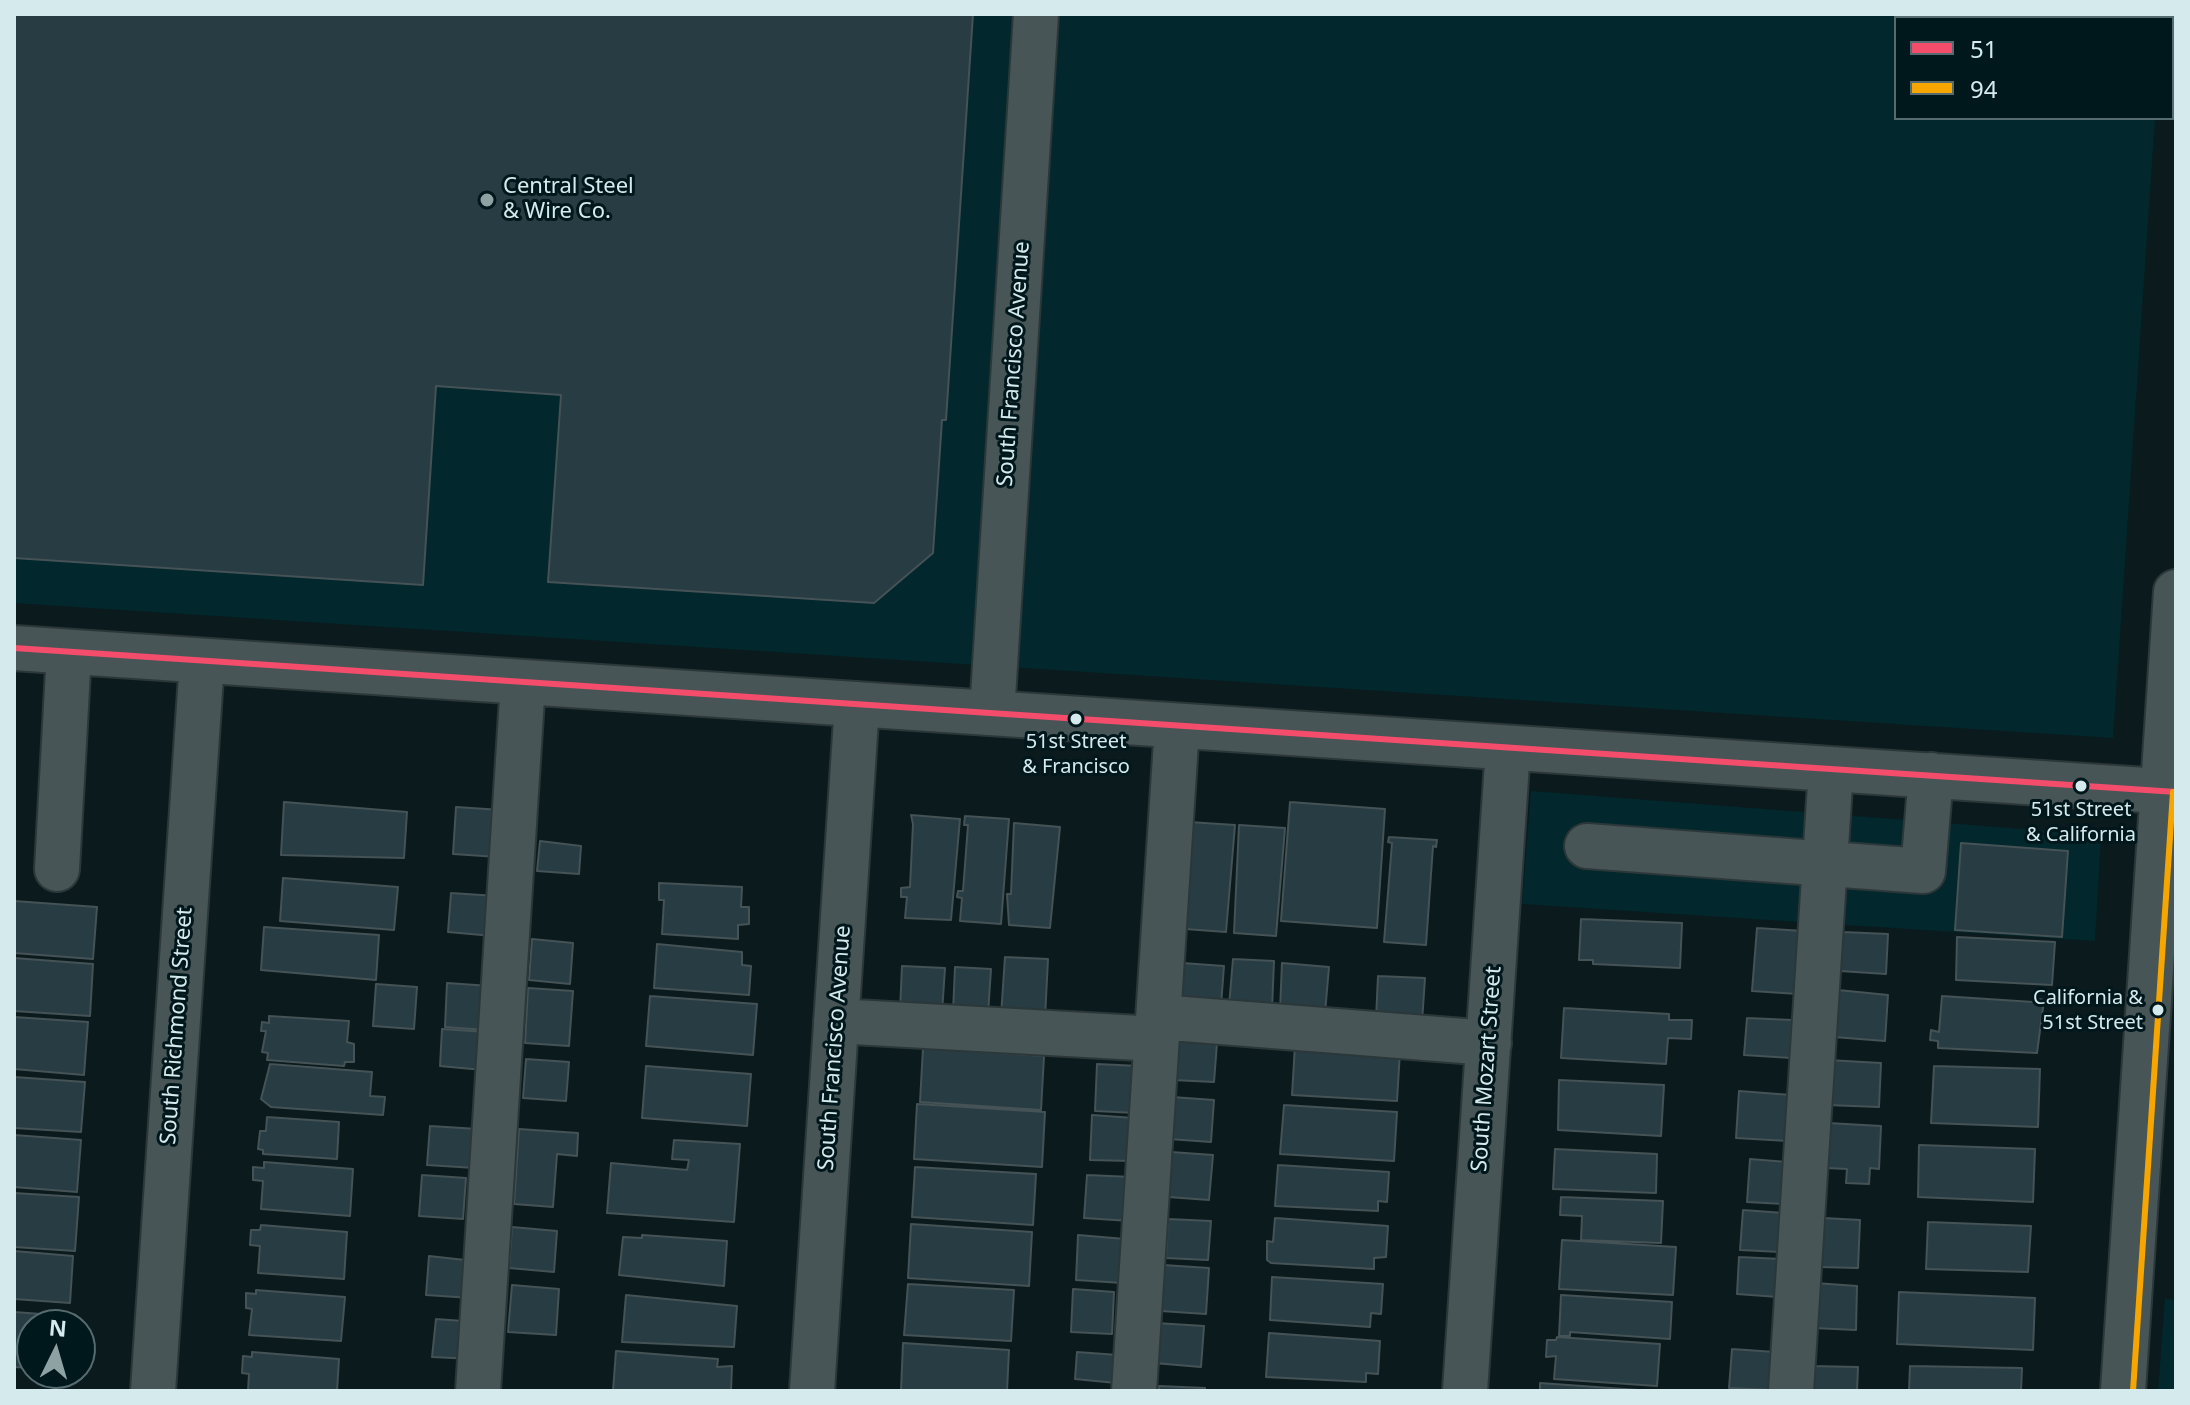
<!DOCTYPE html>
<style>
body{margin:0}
#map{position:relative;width:2190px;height:1405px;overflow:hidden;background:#0b1b1d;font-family:"Noto Sans",sans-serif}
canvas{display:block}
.frame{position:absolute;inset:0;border:16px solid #d5eaed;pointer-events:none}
.legend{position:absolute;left:1894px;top:16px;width:280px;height:104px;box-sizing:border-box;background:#00171b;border:2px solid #556b6f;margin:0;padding:10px 14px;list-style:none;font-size:24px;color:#d5eaed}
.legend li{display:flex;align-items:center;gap:16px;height:40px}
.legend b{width:40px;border:2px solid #556b6f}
.north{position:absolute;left:16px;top:1309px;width:80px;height:80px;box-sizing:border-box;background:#00171b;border:2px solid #556b6f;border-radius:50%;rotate:5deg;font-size:22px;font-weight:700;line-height:32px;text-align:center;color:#d5eaed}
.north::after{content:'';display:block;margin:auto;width:28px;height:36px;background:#8ea2a4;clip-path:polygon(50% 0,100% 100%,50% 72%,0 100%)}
</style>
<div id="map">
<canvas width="2190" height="1405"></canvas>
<div class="frame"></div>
<ul class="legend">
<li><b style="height:10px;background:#f44d6c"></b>51</li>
<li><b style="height:10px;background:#f7a600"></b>94</li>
</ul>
<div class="north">N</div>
</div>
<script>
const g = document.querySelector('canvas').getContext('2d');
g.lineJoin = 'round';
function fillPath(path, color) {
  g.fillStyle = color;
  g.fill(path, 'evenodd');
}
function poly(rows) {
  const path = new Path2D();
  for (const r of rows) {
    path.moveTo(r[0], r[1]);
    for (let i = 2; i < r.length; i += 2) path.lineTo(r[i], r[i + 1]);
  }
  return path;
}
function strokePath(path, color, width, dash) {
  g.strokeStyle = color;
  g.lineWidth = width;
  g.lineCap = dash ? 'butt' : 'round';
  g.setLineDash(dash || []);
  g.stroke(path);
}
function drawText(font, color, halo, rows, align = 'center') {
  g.font = font + ' "Noto Sans",sans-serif';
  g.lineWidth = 6;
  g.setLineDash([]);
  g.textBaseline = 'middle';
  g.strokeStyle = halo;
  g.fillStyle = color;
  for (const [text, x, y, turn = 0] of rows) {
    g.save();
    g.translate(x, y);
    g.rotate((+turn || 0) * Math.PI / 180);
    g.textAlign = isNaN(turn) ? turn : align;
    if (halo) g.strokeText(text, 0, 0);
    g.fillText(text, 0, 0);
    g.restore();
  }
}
fillPath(poly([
 [14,14,2162,14,2161,18,1896,18,1896,118,2155,118,2113,738,14,603],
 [1531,791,2101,835,2095,941,1522,904],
 [2165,1299,2176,1300,2176,1391,2158,1391]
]), '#02272c');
const building = poly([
 [14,14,973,14,946,420,942,420,933,553,874,603,548,582,561,395,436,386,423,585,14,558,14,14],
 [284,802,407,812,404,858,281,855,284,802],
 [1290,802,1385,809,1377,928,1281,921,1290,802],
 [456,807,501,810,498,857,453,854,456,807],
 [911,815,960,819,951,920,905,918,907,897,901,897,901,888,910,887,913,824,911,815],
 [965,816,1009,819,1001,924,960,921,962,898,957,897,958,891,963,891,968,825,964,825,965,816],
 [1189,822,1235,825,1226,932,1185,929,1189,822],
 [1014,823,1060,827,1050,928,1009,925,1007,894,1011,894,1014,823],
 [1239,825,1285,828,1276,936,1234,933,1239,825],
 [1389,837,1437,840,1436,847,1433,846,1426,945,1384,942,1392,843,1388,842,1389,837],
 [540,841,581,846,579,874,537,871,540,841],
 [1961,843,2068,851,2062,937,1955,930,1961,843],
 [283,878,398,887,394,930,280,921,283,878],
 [659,883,742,887,741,907,749,907,749,924,738,925,738,939,662,934,664,900,659,900,659,883],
 [451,893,496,896,493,936,448,932,451,893],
 [14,901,97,907,93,959,14,953,14,901],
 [1581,919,1682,923,1680,968,1593,964,1593,960,1579,960,1581,919],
 [264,927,379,935,376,980,261,970,264,927],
 [1757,928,1803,931,1798,994,1752,991,1757,928],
 [1843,932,1888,934,1886,974,1840,971,1843,932],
 [1957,937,2055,942,2052,985,1956,980,1957,937],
 [532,939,573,943,570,984,529,980,532,939],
 [657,944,742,952,742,965,751,966,749,995,654,988,657,944],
 [1005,957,1048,959,1045,1018,1001,1016,1005,957],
 [14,958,93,964,90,1016,14,1011,14,958],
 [1233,959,1274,961,1272,1009,1229,1006,1233,959],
 [1182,963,1224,966,1221,1005,1180,1003,1182,963],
 [1282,963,1329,967,1325,1013,1280,1010,1282,963],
 [902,966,945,968,942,1013,900,1010,902,966],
 [955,967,991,969,988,1014,953,1012,955,967],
 [1378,976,1425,978,1422,1022,1376,1019,1378,976],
 [447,983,490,986,486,1030,445,1027,447,983],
 [376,984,417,987,414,1029,373,1026,376,984],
 [528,988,573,991,569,1046,525,1043,528,988],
 [1838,990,1888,995,1885,1041,1834,1037,1838,990],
 [650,996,757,1004,753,1055,646,1046,650,996],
 [1942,996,2033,1002,2034,998,2044,1000,2037,1053,1938,1048,1938,1041,1930,1040,1931,1030,1939,1032,1942,996],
 [1564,1008,1669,1014,1669,1020,1692,1020,1691,1039,1668,1038,1666,1064,1561,1058,1564,1008],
 [269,1016,349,1021,347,1042,354,1044,354,1062,345,1062,344,1066,267,1060,268,1053,262,1052,266,1031,261,1031,262,1022,269,1023,269,1016],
 [14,1017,88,1022,84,1075,14,1069,14,1017],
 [1747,1018,1792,1020,1791,1058,1744,1055,1747,1018],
 [442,1029,486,1032,483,1070,440,1066,442,1029],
 [1176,1040,1217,1043,1214,1082,1173,1080,1176,1040],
 [1295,1045,1400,1051,1397,1101,1292,1095,1295,1045],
 [923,1048,1044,1056,1041,1110,920,1102,923,1048],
 [526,1059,569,1062,566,1101,523,1098,526,1059],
 [1828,1060,1881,1063,1879,1107,1827,1105,1828,1060],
 [270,1064,372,1072,370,1096,385,1097,383,1115,271,1107,261,1099,270,1064],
 [1097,1064,1139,1066,1136,1113,1095,1111,1097,1064],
 [646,1066,751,1074,747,1126,642,1118,646,1066],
 [1934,1066,2040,1069,2038,1127,1931,1123,1934,1066],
 [14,1077,85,1082,81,1132,14,1128,14,1077],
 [1559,1080,1664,1085,1661,1136,1558,1130,1559,1080],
 [1739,1091,1791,1095,1788,1141,1736,1138,1739,1091],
 [1172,1097,1214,1100,1211,1142,1169,1139,1172,1097],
 [917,1104,1045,1112,1042,1167,914,1159,917,1104],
 [1284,1105,1397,1112,1394,1161,1280,1154,1284,1105],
 [1092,1115,1134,1118,1131,1161,1090,1160,1092,1115],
 [267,1117,339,1122,337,1159,263,1154,263,1150,258,1149,260,1131,266,1131,267,1117],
 [1828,1123,1881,1126,1879,1169,1870,1168,1869,1184,1846,1183,1847,1169,1826,1168,1828,1123],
 [430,1126,478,1129,475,1168,427,1165,430,1126],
 [519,1129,578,1133,577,1156,557,1154,553,1207,514,1204,519,1129],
 [14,1135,81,1140,77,1192,14,1187,14,1135],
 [674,1140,740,1144,734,1222,607,1213,611,1163,687,1170,689,1160,672,1159,674,1140],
 [1919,1145,2035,1149,2033,1202,1918,1197,1919,1145],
 [1555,1149,1657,1154,1656,1193,1553,1189,1555,1149],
 [1171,1152,1213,1155,1209,1200,1168,1197,1171,1152],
 [1750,1159,1787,1162,1784,1204,1747,1202,1750,1159],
 [264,1162,353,1169,350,1216,261,1209,263,1181,253,1180,253,1167,264,1168,264,1162],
 [1278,1165,1389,1172,1387,1202,1378,1201,1378,1211,1275,1206,1278,1165],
 [915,1167,1036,1174,1033,1225,912,1217,915,1167],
 [422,1175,466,1178,463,1219,419,1216,422,1175],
 [1087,1175,1132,1177,1130,1221,1084,1218,1087,1175],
 [14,1193,79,1197,75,1251,14,1247,14,1193],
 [1561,1197,1663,1201,1661,1243,1581,1240,1582,1216,1560,1215,1561,1197],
 [1743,1210,1784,1213,1781,1252,1740,1250,1743,1210],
 [1275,1218,1388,1226,1386,1257,1374,1258,1374,1269,1271,1263,1267,1260,1267,1241,1273,1242,1275,1218],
 [1823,1218,1860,1220,1858,1268,1820,1267,1823,1218],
 [1168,1219,1211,1221,1208,1260,1166,1258,1168,1219],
 [1928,1222,2031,1226,2028,1272,1926,1269,1928,1222],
 [911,1224,1032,1232,1029,1286,908,1278,911,1224],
 [261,1225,347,1232,344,1279,258,1273,260,1246,250,1245,251,1230,260,1230,261,1225],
 [512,1227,557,1231,554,1272,509,1268,512,1227],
 [642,1235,727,1241,724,1286,619,1275,623,1237,642,1238,642,1235],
 [1078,1235,1125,1239,1122,1283,1076,1280,1078,1235],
 [1562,1240,1676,1247,1673,1295,1559,1289,1562,1240],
 [14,1251,73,1256,70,1303,14,1299,14,1251],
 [429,1256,474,1261,471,1298,426,1295,429,1256],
 [1739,1257,1781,1259,1778,1297,1737,1294,1739,1257],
 [1163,1265,1209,1268,1206,1314,1161,1311,1163,1265],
 [1272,1277,1383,1284,1381,1314,1371,1313,1370,1327,1270,1320,1272,1277],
 [1815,1283,1857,1286,1856,1330,1813,1328,1815,1283],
 [908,1284,1014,1290,1011,1341,904,1335,908,1284],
 [512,1285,559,1289,556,1335,508,1332,512,1285],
 [1073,1289,1114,1292,1112,1334,1071,1332,1073,1289],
 [256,1290,345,1297,341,1341,249,1335,252,1309,246,1308,246,1293,256,1294,256,1290],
 [1899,1292,2035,1298,2033,1350,1897,1344,1899,1292],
 [626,1295,737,1306,734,1347,622,1342,626,1295],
 [1561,1295,1672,1302,1670,1339,1570,1332,1570,1336,1559,1336,1561,1295],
 [14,1312,69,1316,68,1320,80,1321,80,1325,32,1325,32,1368,14,1367,14,1312],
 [436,1319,476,1322,473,1359,432,1357,436,1319],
 [1156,1323,1204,1326,1201,1367,1154,1363,1156,1323],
 [1269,1333,1380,1341,1378,1374,1366,1373,1366,1382,1266,1377,1269,1333],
 [1557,1337,1660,1344,1657,1386,1554,1379,1556,1356,1546,1357,1547,1340,1556,1340,1557,1337],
 [903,1343,1009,1350,1007,1391,901,1391,903,1343],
 [1732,1349,1775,1352,1772,1390,1729,1388,1732,1349],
 [616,1351,718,1359,717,1367,732,1366,731,1391,613,1391,616,1351],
 [252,1352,339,1359,337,1391,248,1391,249,1374,242,1373,243,1356,252,1357,252,1352],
 [1077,1352,1118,1355,1116,1383,1075,1379,1077,1352],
 [1811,1366,1858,1367,1857,1391,1810,1391,1811,1366],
 [1910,1366,2022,1368,2021,1391,1909,1391,1910,1366],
 [1540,1383,1638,1390,1638,1391,1540,1391,1540,1383],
 [1159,1386,1205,1388,1205,1391,1159,1391,1159,1386]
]);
fillPath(building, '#283c43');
strokePath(building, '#455256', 2);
const minor = poly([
 [14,648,2176,792],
 [992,713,1036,14],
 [1587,846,1923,871,1931,775],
 [57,869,69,652],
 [1158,1017,1489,1043],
 [836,1021,1157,1039],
 [153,1391,202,661],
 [478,1391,523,682],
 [812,1391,857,704],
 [1134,1391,1177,726],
 [1465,1391,1508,748],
 [1791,1391,1831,769],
 [2123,1391,2176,592]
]);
strokePath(minor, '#2c3739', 48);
strokePath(minor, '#475557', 44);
strokePath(poly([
 [14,648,2176,792]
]), '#f44d6c', 6);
strokePath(poly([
 [2133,1391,2173,792]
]), '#f7a600', 6);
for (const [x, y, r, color] of [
 [487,200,8,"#8ea2a4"],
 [1076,719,7,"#d5eaed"],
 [2081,786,7,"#d5eaed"],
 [2158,1010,7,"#d5eaed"]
]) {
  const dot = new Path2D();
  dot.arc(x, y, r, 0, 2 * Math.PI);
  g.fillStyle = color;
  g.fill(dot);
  strokePath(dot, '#00171b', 3);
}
drawText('20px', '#d5eaed', '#00171b', [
 ["51st Street",1076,742],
 ["& Francisco",1076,767],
 ["51st Street",2081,810],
 ["& California",2081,835],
 ["California &",2143,998,"right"],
 ["51st Street",2143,1023,"right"]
]);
drawText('22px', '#d5eaed', '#00171b', [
 ["Central Steel",503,187],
 ["& Wire Co.",503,212]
], 'left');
drawText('22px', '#d5eaed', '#00171b', [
 ["South Francisco Avenue",1014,364,-86],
 ["South Richmond Street",177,1026,-86],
 ["South Francisco Avenue",835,1048,-86],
 ["South Mozart Street",1487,1069,-86]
]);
</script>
